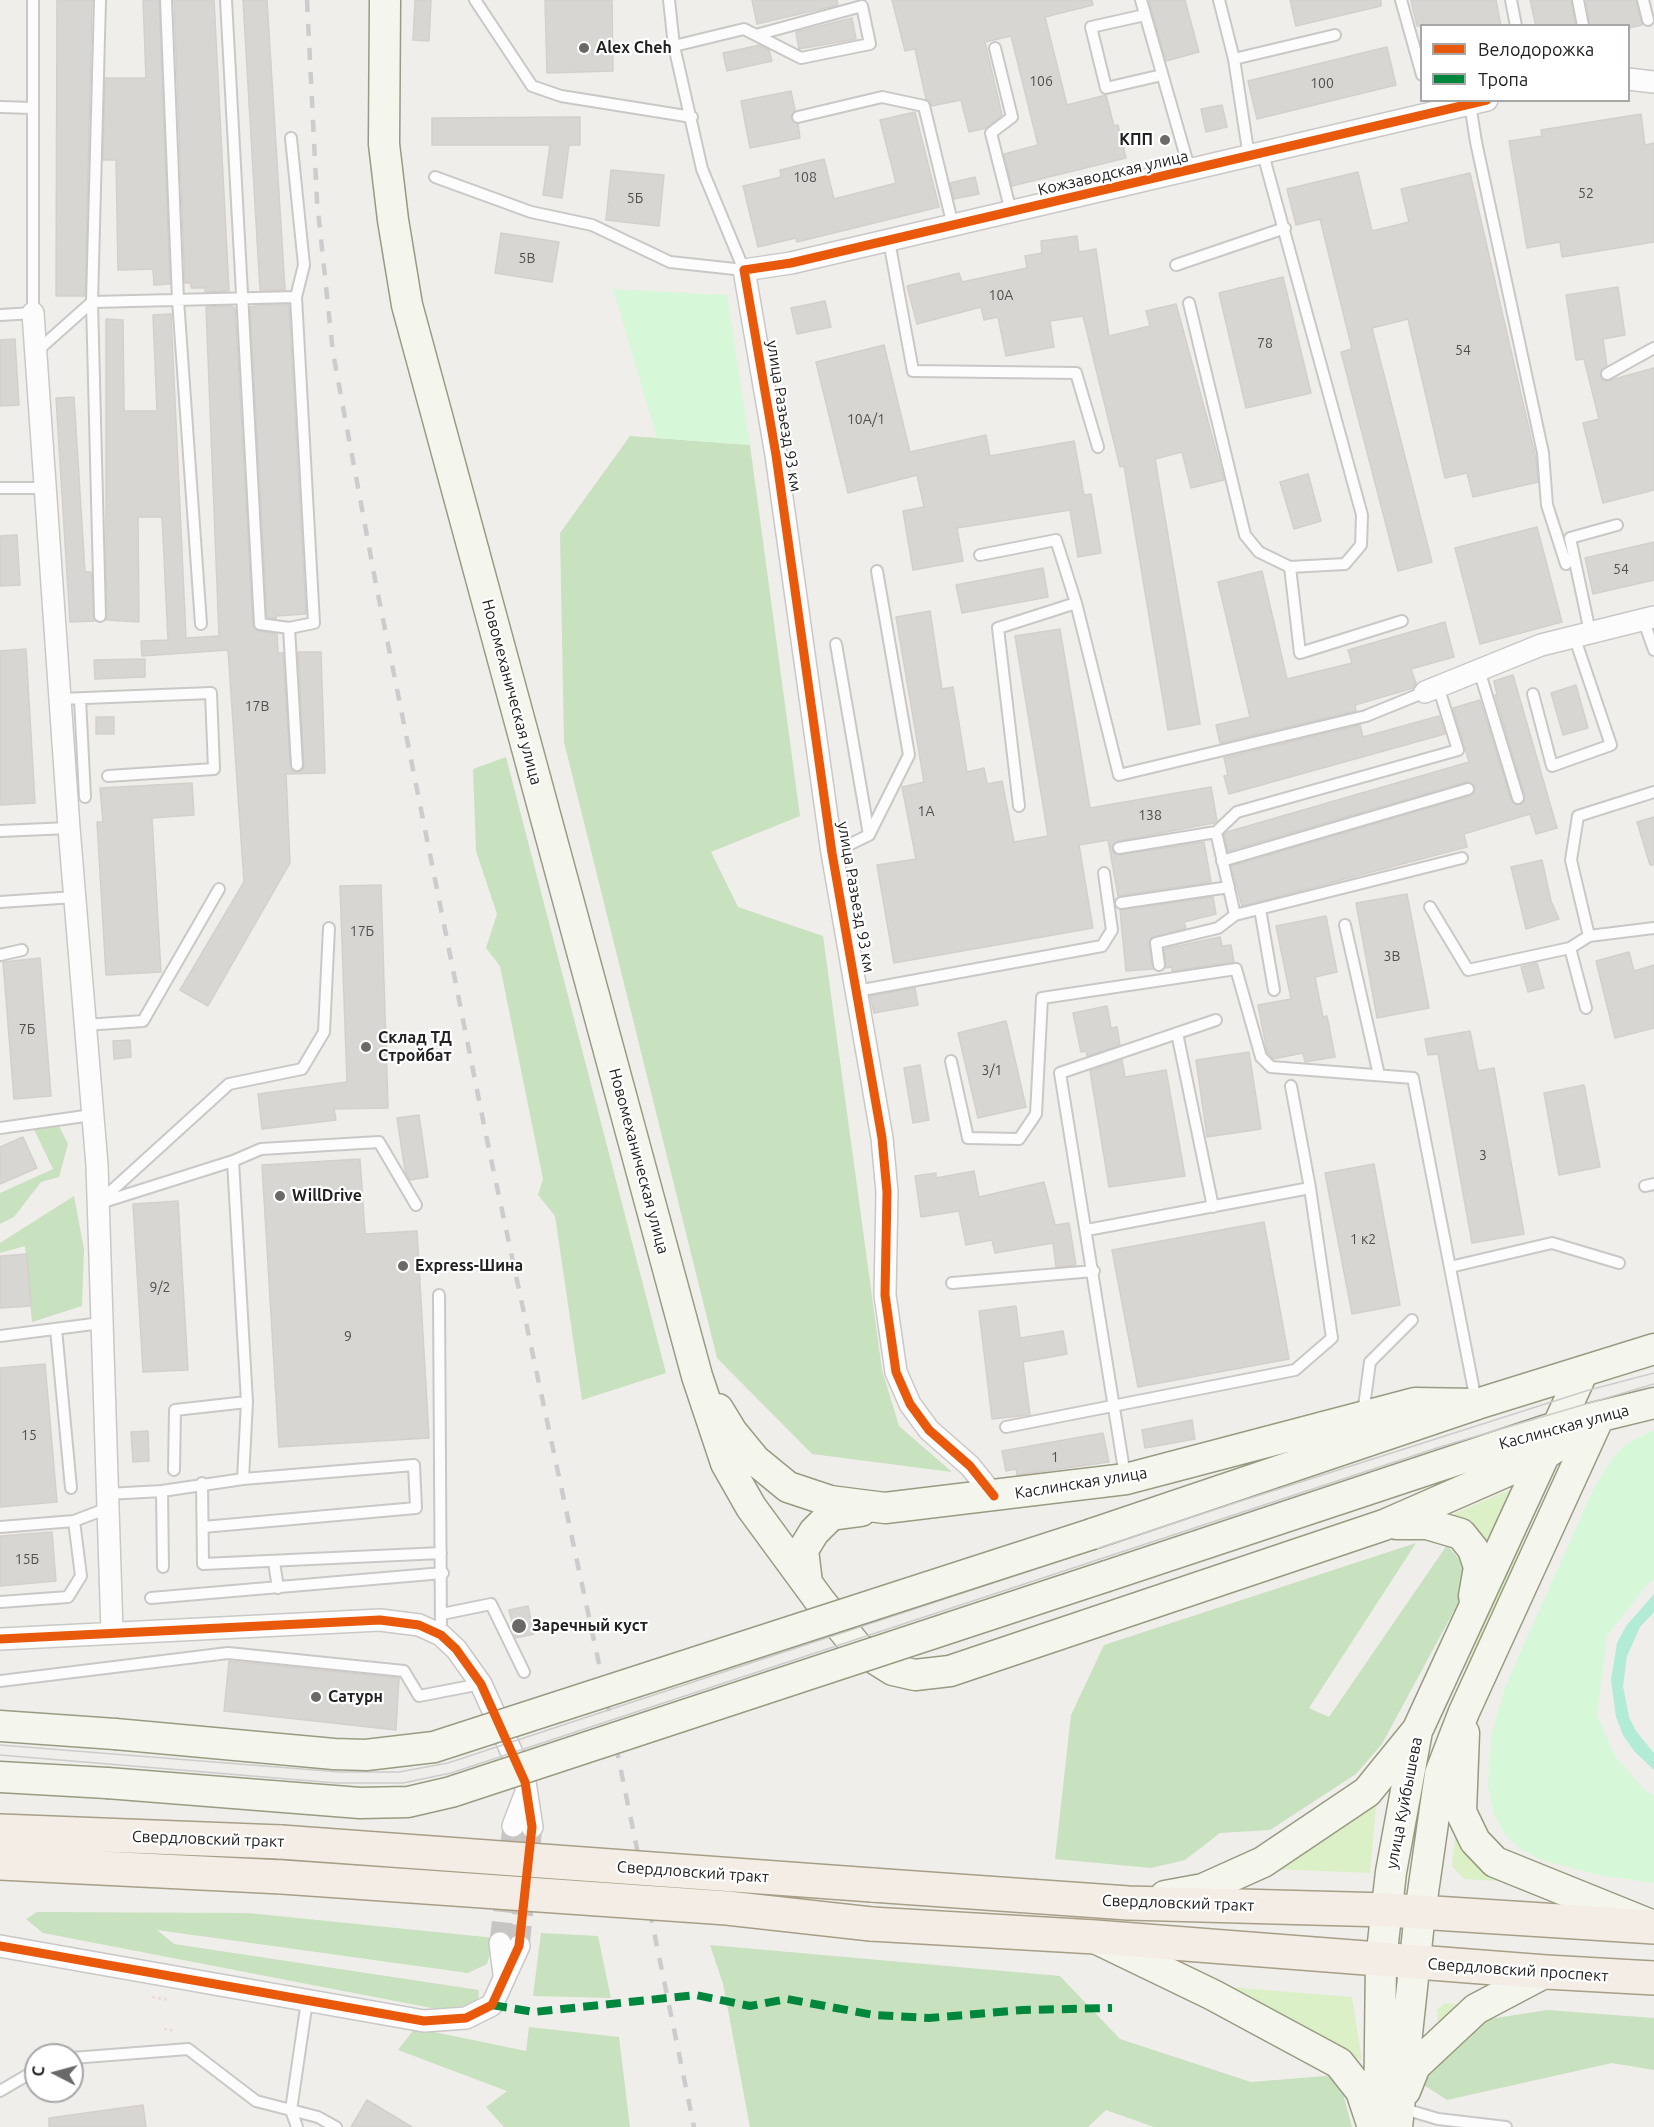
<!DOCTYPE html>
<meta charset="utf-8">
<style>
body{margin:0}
#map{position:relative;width:1654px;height:2127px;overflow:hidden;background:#f0eeeb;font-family:Ubuntu,sans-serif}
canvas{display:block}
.legend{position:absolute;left:1420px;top:24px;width:210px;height:78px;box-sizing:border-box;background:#fff;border:2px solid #a7a7a7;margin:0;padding:8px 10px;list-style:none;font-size:18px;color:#222}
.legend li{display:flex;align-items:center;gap:12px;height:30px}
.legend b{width:30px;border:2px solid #a7a7a7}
.north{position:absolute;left:24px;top:2043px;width:60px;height:60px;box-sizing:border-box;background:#fff;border:2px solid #a7a7a7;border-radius:50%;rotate:276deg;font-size:16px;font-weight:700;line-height:24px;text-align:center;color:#222}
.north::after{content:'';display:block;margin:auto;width:21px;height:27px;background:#6a6968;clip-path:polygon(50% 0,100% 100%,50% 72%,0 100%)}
</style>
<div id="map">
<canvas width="1654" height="2127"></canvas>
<ul class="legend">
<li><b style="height:8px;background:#e8590c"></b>Велодорожка</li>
<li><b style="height:8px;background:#00873e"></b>Тропа</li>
</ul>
<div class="north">С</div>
</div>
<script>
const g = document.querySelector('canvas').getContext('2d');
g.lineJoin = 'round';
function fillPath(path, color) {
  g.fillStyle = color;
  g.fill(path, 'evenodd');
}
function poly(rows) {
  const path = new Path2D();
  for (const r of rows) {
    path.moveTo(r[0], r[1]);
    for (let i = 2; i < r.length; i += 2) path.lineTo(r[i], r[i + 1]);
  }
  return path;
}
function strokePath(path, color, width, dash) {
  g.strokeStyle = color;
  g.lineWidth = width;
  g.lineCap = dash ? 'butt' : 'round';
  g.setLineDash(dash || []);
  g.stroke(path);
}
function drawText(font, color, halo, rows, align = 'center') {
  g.font = font + ' Ubuntu,sans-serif';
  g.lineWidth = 4.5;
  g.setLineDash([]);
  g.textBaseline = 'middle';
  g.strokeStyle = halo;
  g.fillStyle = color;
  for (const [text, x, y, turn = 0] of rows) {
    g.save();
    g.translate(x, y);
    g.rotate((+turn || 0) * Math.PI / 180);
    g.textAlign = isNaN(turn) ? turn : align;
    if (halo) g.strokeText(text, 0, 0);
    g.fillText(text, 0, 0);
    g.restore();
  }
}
fillPath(poly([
 [1548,1468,1552,1469,1438,1754,1414,1877,1410,1876,1416,1808,1424,1769],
 [1516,1487,1486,1557,1444,1518],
 [1377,1797,1370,1873,1271,1869],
 [1457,1819,1516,1882,1464,1879,1452,1866],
 [1228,1987,1352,1997,1362,2061],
 [1445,2003,1471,2005,1438,2030,1437,2010]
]), '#dbf0c7');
fillPath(poly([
 [630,436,750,445,800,816,711,852,738,907,823,936,882,1370,899,1426,952,1472,812,1454,717,1358,564,742,560,533],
 [506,757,666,1373,582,1400,555,1216,538,1195,543,1179,500,966,486,948,497,914,476,851,473,769],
 [30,1121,59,1126,68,1144,59,1177,41,1182,14,1217,0,1224,0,1193,53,1169],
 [74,1196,84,1249,82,1306,32,1322,25,1246,0,1253,0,1243],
 [1416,1543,1309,1708,1329,1717,1447,1545,1460,1560,1464,1578,1463,1594,1382,1744,1356,1774,1270,1830,1220,1833,1185,1860,1151,1868,1055,1859,1071,1715,1104,1645],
 [37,1912,248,1913,495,1938,487,1964,468,1973,157,1930,174,1944,479,1990,478,2003,442,2010,43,1933,26,1919],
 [541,1933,598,1936,611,1998,533,1996],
 [710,1945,1060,1976,1120,2039,1251,2082,1338,2075,1352,2127,1154,2127,1106,2110,1088,2127,750,2127,723,1984],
 [1547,2010,1654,2018,1654,2070,1612,2063,1447,2100,1416,2080,1483,2020],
 [529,2027,619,2037,630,2127,504,2127,486,2107,507,2091,398,2050,415,2028,526,2051]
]), '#c8e1be');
fillPath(poly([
 [613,289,727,295,750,445,657,438],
 [1654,1430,1654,1579,1646,1586,1607,1636,1597,1715,1615,1756,1642,1787,1654,1796,1654,1883,1603,1876,1541,1860,1520,1849,1505,1835,1494,1814,1488,1787,1491,1736,1505,1687,1593,1490,1613,1457,1626,1444]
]), '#d7f7d9');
fillPath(poly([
 [1654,1594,1654,1612,1640,1627,1627,1656,1623,1686,1629,1717,1636,1731,1654,1753,1654,1770,1634,1751,1623,1735,1616,1717,1611,1680,1617,1643,1626,1626]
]), '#b2ebd6');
const building = poly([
 [57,0,92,0,85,296,56,296,57,0],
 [143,0,159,0,170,284,154,285,153,269,118,270,116,160,103,160,105,78,146,78,143,0],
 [174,0,214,0,229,291,205,292,205,288,191,288,191,283,185,283,174,0],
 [243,0,267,0,285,290,260,290,243,0],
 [415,0,431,0,429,41,413,40,415,0],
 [545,0,612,0,613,71,547,73,545,0],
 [752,0,837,0,838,5,757,24,752,0],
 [892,0,1092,0,1093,5,1045,17,1067,105,1106,95,1114,126,1118,125,1126,158,1012,186,1004,154,1038,145,1011,36,985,42,1002,115,986,128,969,132,961,100,932,106,926,99,915,49,905,51,892,0],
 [1149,0,1185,0,1199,52,1166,61,1149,0],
 [1290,0,1381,0,1381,6,1296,26,1290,0],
 [1411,0,1496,0,1501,26,1417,26,1411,0],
 [1530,0,1571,0,1575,26,1536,26,1530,0],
 [1586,0,1636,0,1642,25,1629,28,1629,26,1590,26,1586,0],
 [852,18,856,39,799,49,796,32,852,18],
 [760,45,769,50,772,61,727,71,723,53,760,45],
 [1387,47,1396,85,1257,119,1248,81,1387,47],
 [791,91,795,110,791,118,798,124,800,138,750,148,741,101,791,91],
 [1222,105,1227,127,1206,132,1201,109,1222,105],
 [915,112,939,207,797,242,796,238,758,247,743,186,781,177,780,170,824,159,834,199,896,183,880,120,915,112],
 [1641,114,1645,145,1654,143,1654,242,1562,257,1560,242,1527,248,1509,141,1542,136,1541,130,1641,114],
 [580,117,580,145,569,145,562,198,543,195,550,145,432,145,432,118,580,117],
 [611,170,664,175,659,226,606,220,611,170],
 [1358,172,1372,231,1409,222,1401,189,1470,173,1536,459,1538,482,1473,497,1467,473,1445,478,1408,319,1372,328,1432,562,1398,571,1341,352,1352,349,1320,219,1296,225,1287,189,1358,172],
 [975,177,979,194,954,199,950,183,975,177],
 [501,233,559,242,552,282,495,273,501,233],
 [1077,236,1079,252,1096,249,1109,336,1150,326,1146,311,1176,304,1224,480,1191,488,1182,452,1155,459,1200,724,1168,730,1124,466,1120,467,1083,316,1050,321,1054,347,1006,356,998,317,984,320,981,307,917,324,907,286,959,273,962,282,1027,268,1025,256,1042,253,1041,241,1077,236],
 [1283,277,1311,393,1246,408,1219,293,1283,277],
 [1618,287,1625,335,1603,339,1607,366,1600,374,1603,380,1607,381,1654,368,1654,490,1603,503,1583,423,1599,419,1584,359,1576,360,1566,295,1618,287],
 [825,301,831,327,797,334,791,308,825,301],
 [261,305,289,305,306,614,276,616,276,619,267,617,250,307,261,305],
 [230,306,235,308,253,625,258,631,277,634,278,653,283,653,290,765,294,772,302,771,304,765,298,652,321,652,325,773,286,774,290,863,208,1006,180,990,244,882,228,650,142,656,141,641,168,640,162,517,138,517,139,622,106,620,106,319,123,320,124,411,157,411,153,315,171,314,186,638,219,636,206,307,230,306],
 [15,339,19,405,0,406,0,340,15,339],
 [884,345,910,452,986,435,990,456,1074,441,1084,495,1091,494,1101,553,1078,557,1070,510,957,528,963,561,913,570,903,511,924,507,917,475,848,493,816,362,884,345],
 [74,397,85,572,91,572,95,621,70,622,56,398,74,397],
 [1308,474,1321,521,1294,529,1280,482,1308,474],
 [1537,527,1562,622,1480,644,1455,548,1537,527],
 [17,535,20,585,0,586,0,536,17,535],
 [1654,542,1654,580,1593,594,1585,558,1654,542],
 [1043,568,1048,597,962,613,956,585,1043,568],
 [1262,571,1287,679,1352,663,1348,650,1445,622,1454,657,1411,669,1416,683,1413,688,1355,705,1356,711,1220,743,1216,725,1250,717,1218,582,1262,571],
 [930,611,942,689,953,687,967,772,984,768,987,784,1002,781,1014,842,1048,836,1015,636,1060,629,1090,808,1211,787,1217,821,1214,823,1118,841,1112,845,1113,852,1120,855,1204,842,1211,882,1118,896,1108,840,1079,845,1093,928,894,963,877,865,916,859,902,787,924,782,896,617,930,611],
 [26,649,35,803,0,805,0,651,26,649],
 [145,659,145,677,95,679,94,660,145,659],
 [1513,675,1557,828,1536,834,1530,814,1464,834,1467,847,1242,906,1231,866,1473,795,1475,786,1466,782,1228,851,1224,834,1227,832,1469,762,1453,708,1480,700,1511,800,1516,805,1523,803,1525,796,1495,695,1497,695,1494,681,1513,675],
 [1576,685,1588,728,1563,735,1551,693,1576,685],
 [1439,716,1445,734,1229,794,1224,776,1228,775,1224,758,1360,725,1363,737,1439,716],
 [96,717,114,717,114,734,96,734,96,717],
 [192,783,194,815,152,818,161,972,106,975,97,822,103,822,100,788,192,783],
 [1654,817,1654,865,1650,865,1637,822,1654,817],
 [1542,860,1551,901,1559,919,1526,929,1511,867,1542,860],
 [381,885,388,1108,334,1109,336,1120,262,1129,258,1094,347,1082,340,886,381,885],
 [1407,894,1429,1008,1377,1018,1356,903,1407,894],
 [1213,897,1216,914,1184,922,1186,928,1151,938,1149,944,1153,969,1126,971,1120,910,1213,897],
 [1326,916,1337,972,1315,977,1323,1017,1327,1016,1335,1057,1305,1062,1303,1053,1273,1059,1267,1051,1258,1005,1291,999,1276,926,1326,916],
 [1220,937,1222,946,1231,945,1234,962,1172,971,1172,967,1166,968,1164,949,1220,937],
 [1629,952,1634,971,1654,965,1654,1028,1615,1038,1596,961,1629,952],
 [40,958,51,1096,14,1099,3,962,40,958],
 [1537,963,1544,988,1528,992,1521,967,1537,963],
 [915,988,918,1005,874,1013,870,996,915,988],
 [1107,1006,1111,1028,1117,1027,1120,1045,1087,1056,1086,1051,1081,1052,1073,1013,1107,1006],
 [1006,1021,1026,1107,978,1118,958,1033,1006,1021],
 [1470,1031,1478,1071,1494,1068,1524,1234,1472,1243,1438,1054,1428,1055,1425,1039,1470,1031],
 [130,1040,131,1057,114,1059,113,1041,130,1040],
 [1249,1052,1261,1129,1207,1137,1196,1060,1249,1052],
 [1122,1060,1125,1077,1166,1070,1185,1176,1109,1187,1090,1071,1122,1060],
 [920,1065,929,1120,913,1123,904,1068,920,1065],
 [1584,1085,1600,1167,1559,1175,1544,1093,1584,1085],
 [419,1115,428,1177,410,1180,405,1171,397,1118,419,1115],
 [23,1137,37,1168,0,1184,0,1147,23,1137],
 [360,1159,365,1234,417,1231,429,1438,279,1447,262,1165,360,1159],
 [1374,1164,1400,1305,1352,1314,1325,1173,1374,1164],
 [974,1171,979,1197,1044,1182,1055,1225,1069,1223,1076,1265,1056,1267,1053,1243,995,1253,992,1240,966,1245,959,1211,921,1217,915,1176,936,1173,936,1178,974,1171],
 [178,1201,188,1370,143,1372,133,1204,178,1201],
 [1264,1222,1289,1359,1138,1387,1112,1250,1264,1222],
 [27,1254,31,1306,0,1308,0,1256,27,1254],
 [1016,1306,1020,1338,1063,1331,1067,1354,1023,1362,1030,1415,992,1419,979,1311,1016,1306],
 [45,1364,57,1502,0,1507,0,1368,45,1364],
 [1192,1420,1195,1439,1145,1448,1142,1430,1192,1420],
 [148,1431,149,1461,133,1462,131,1432,148,1431],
 [1103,1433,1109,1462,1017,1475,1016,1469,1006,1471,1002,1451,1103,1433],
 [52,1532,56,1581,0,1586,0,1536,52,1532],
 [528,1606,534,1634,516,1638,509,1610,528,1606],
 [229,1661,399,1678,396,1730,224,1711,229,1661],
 [367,2100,412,2127,351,2127,367,2100],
 [143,2105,146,2127,49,2127,49,2118,143,2105]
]);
fillPath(building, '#d8d6d3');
strokePath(building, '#d3d0cc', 1.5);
strokePath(poly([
 [500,1943,513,1826],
 [519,1946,532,1827]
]), '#c7c5c3', 21, [21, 10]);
const lane = poly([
 [166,0,178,300,201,624],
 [226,0,260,624,289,628,297,765],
 [475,0,532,86,561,96,692,117],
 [1141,0,1190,171],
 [1219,0,1234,59],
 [1401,0,1422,75],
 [1511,0,1516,26],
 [1578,0,1583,26],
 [1643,0,1648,20],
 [1145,15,1091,27,1106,88,1162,75],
 [674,46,744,29,801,58,870,44,862,6,756,35],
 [995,48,1012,117,991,133,1011,212],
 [1470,104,1476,142,1543,453,1547,505,1566,564],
 [0,107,33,108],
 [798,117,882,97,924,106,953,226],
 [291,138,304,265,296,297],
 [1249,157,1234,59,1335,35],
 [435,177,531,212,592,225,670,262,744,270,702,169,674,46,669,0],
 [889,241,913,371,1076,373,1098,447],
 [1176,265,1285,228],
 [1189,303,1245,535,1259,552,1290,567,1345,564,1361,545,1362,515,1263,154],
 [0,315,33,313,33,0],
 [37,351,92,302,296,297,314,623,289,628],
 [1607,374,1654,348],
 [0,488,44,488],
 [980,555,1056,540,1076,603],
 [1290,567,1300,653,1402,621],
 [100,616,92,302,100,0],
 [1643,619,1654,650],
 [1590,632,1570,538,1617,525],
 [1479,670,1518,798],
 [1533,694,1552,766,1611,745,1574,636],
 [60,699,211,693,214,769,108,776],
 [80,699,85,797],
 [1019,806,998,628,1076,603,1119,775,1366,716,1425,692],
 [0,831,69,828],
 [1216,832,1237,812,1458,750,1438,686],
 [869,835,909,755,877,571],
 [1119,848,1216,832,1235,915],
 [832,853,869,835,836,644],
 [1222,861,1468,789],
 [0,902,75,897],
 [1121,903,1229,887],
 [1430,907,1468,970,1570,948,1589,936,1654,928],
 [1260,909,1274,990],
 [1345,925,1379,1075],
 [1589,936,1571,860,1578,816,1654,792],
 [1570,948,1586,1008],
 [0,955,22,950],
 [1159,965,1156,943,1218,928,1235,915,1462,858],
 [857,991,1102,946,1112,930,1104,873],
 [85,1025,143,1021,219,889],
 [1177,1033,1213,1207],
 [951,1061,968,1138,1019,1139,1036,1114,1042,998,1236,969,1261,1057,1271,1067,1413,1078,1476,1401],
 [1291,1086,1310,1188],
 [0,1128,92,1115],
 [233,1161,261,1149,379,1142,416,1205],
 [1645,1186,1654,1184],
 [1450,1267,1552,1243,1619,1263],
 [952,1283,1094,1271],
 [439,1295,441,1635],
 [56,1329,71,1488],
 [0,1336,101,1323],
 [1363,1414,1370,1362,1412,1320],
 [1006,1427,1295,1370,1332,1338,1310,1188,1087,1230],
 [174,1470,175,1410,247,1402],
 [1125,1476,1060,1073,1216,1020],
 [243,1479,247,1402,233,1161,97,1204,229,1084,302,1069,324,1032,329,928],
 [202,1483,203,1564,441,1553],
 [162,1491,163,1567],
 [107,1494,162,1491,243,1479,414,1465,416,1508,203,1527],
 [0,1527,74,1521,108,1508],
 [274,1562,278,1588],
 [151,1598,443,1573],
 [0,1602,68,1597,81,1576,74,1521],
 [442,1614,491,1604,524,1672],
 [0,1681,228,1653,404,1671,419,1696,481,1684],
 [72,2058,188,2049,256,2101,318,2117,336,2127],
 [0,2091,36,2070],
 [1401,2108,1438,2119,1506,2127],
 [297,2127,291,2110,307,2001]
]);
const street = poly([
 [1628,79,1654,82],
 [33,313,69,828,97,1165,112,1632],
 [1425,692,1541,645,1654,617],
 [994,1496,970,1466,929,1430,910,1404,896,1372,885,1295,887,1192,882,1138,832,853,776,455,744,270,791,263,1487,100],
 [0,1639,380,1620,419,1625,441,1635,456,1649,481,1684,525,1782,532,1827],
 [513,1826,526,1792],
 [500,1943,504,1974],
 [0,1946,424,2021,466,2018,492,2005,519,1946]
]);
const secondary = poly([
 [385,0,384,144,393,220,407,305,697,1376,726,1463,751,1507,820,1601,858,1648,893,1670,915,1675,950,1671,1384,1525,1544,1455,1599,1417],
 [718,1409,732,1432,755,1460,788,1487,830,1501,885,1508,1126,1479,1415,1403,1477,1404],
 [1396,1524,1427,1524,1461,1534,1473,1549,1479,1567,1474,1596],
 [1092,1534,1477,1404,1654,1349],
 [1107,1576,1556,1427,1654,1403],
 [807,1583,803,1550,814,1532,831,1515,861,1511],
 [0,1726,115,1734],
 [1464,1733,1461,1812,1475,1841,1495,1862,1646,1923],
 [0,1777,107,1783],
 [1165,1896,1203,1889,1263,1862,1367,1792,1415,1733],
 [1097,1939,1213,1995,1339,2063,1361,2091,1372,2124],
 [1405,2091,1415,2066,1476,2009,1546,1972],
 [1379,2127,1381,1960,1391,1872,1417,1731,1583,1371],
 [1397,2127,1420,1913,1440,1774,1464,1712,1599,1417]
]);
const primary = poly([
 [0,1831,281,1842],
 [0,1863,282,1877],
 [872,1885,1128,1903,1387,1910,1654,1927],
 [871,1924,1095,1937,1546,1972,1654,1978]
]);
strokePath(lane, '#c9c8c7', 14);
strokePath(street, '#c9c8c7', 24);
strokePath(secondary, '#989b81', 33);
strokePath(primary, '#a79e86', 36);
strokePath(poly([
 [152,1997,170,2000],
 [164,2029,175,2031]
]), '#edddda', 3, [3, 3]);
strokePath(lane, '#fdfcfc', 10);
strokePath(street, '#fdfcfc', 21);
strokePath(secondary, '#f4f5ec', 30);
strokePath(primary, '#f3ede6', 33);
strokePath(poly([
 [0,1745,340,1772,399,1772,448,1763,1238,1502,1589,1390,1654,1373],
 [0,1755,336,1783,403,1783,451,1773,1443,1446,1654,1384]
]), '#ccc', 1.5);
strokePath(poly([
 [307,0,317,201,333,353,375,579,487,1140,602,1678,694,2127]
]), '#ccc', 4.5, [12, 12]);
const secondaryBridge = poly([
 [115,1734,334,1754,366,1755,434,1747,1092,1534],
 [107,1783,360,1803,408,1802,451,1792,1107,1576]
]);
const primaryBridge = poly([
 [281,1842,872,1885],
 [282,1877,727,1908,871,1924]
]);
strokePath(secondaryBridge, '#989b81', 33, []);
strokePath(primaryBridge, '#a79e86', 36, []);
strokePath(secondaryBridge, '#f4f5ec', 30);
strokePath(primaryBridge, '#f3ede6', 33);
strokePath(poly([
 [492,2005,534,2012,696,1995,750,2006,787,1999,874,2015,929,2018,1023,2010,1112,2008]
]), '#00873e', 8, [15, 8]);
strokePath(poly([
 [994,1496,970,1466,929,1430,910,1404,896,1372,885,1295,887,1192,882,1138,832,853,776,455,744,270,791,263,1487,100],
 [0,1639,380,1620,419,1625,441,1635,456,1649,481,1684,525,1782,532,1827,519,1946,492,2005,466,2018,424,2021,0,1946]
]), '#e8590c', 9);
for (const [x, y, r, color] of [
 [584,48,6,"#6a6968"],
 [1165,140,6,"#6a6968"],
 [366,1047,6,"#6a6968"],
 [280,1196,6,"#6a6968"],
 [403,1266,6,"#6a6968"],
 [519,1626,8,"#6a6968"],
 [316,1697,6,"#6a6968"]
]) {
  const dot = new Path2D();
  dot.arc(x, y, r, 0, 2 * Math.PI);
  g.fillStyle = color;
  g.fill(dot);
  strokePath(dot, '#fff', 2);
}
drawText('14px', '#504f4e', null, [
 ["106",1041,81],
 ["100",1322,83],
 ["108",805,177],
 ["52",1586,193],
 ["5Б",635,198],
 ["5В",527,258],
 ["10А",1001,295],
 ["78",1265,343],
 ["54",1463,350],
 ["10А/1",866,419],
 ["54",1621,569],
 ["17В",257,706],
 ["1А",926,811],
 ["138",1150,815],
 ["17Б",362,931],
 ["3В",1392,956],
 ["7Б",27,1029],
 ["3/1",992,1070],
 ["3",1483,1155],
 ["1 к2",1363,1239],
 ["9/2",160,1287],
 ["9",348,1336],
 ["15",29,1435],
 ["1",1055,1457],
 ["15Б",27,1559]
]);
drawText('bold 16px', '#222', '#fff', [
 ["Alex Cheh",596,48],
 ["КПП",1153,140,"right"],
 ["Склад ТД",378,1038],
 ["Стройбат",378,1056],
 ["WillDrive",292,1196],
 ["Express-Шина",415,1266],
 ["Заречный куст",532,1626],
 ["Сатурн",328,1697]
], 'left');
drawText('16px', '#222', '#fff', [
 ["Кожзаводская улица",1113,173,-13],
 ["улица Разъезд 93 км",784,416,81],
 ["Новомеханическая улица",512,692,75],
 ["улица Разъезд 93 км",856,897,80],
 ["Новомеханическая улица",639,1161,75],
 ["Каслинская улица",1564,1427,-15],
 ["Каслинская улица",1081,1483,-9],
 ["улица Куйбышева",1404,1803,-79],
 ["Свердловский тракт",208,1839,2],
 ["Свердловский тракт",693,1872,4],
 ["Свердловский тракт",1178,1903,2],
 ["Свердловский проспект",1518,1970,4]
]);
</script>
